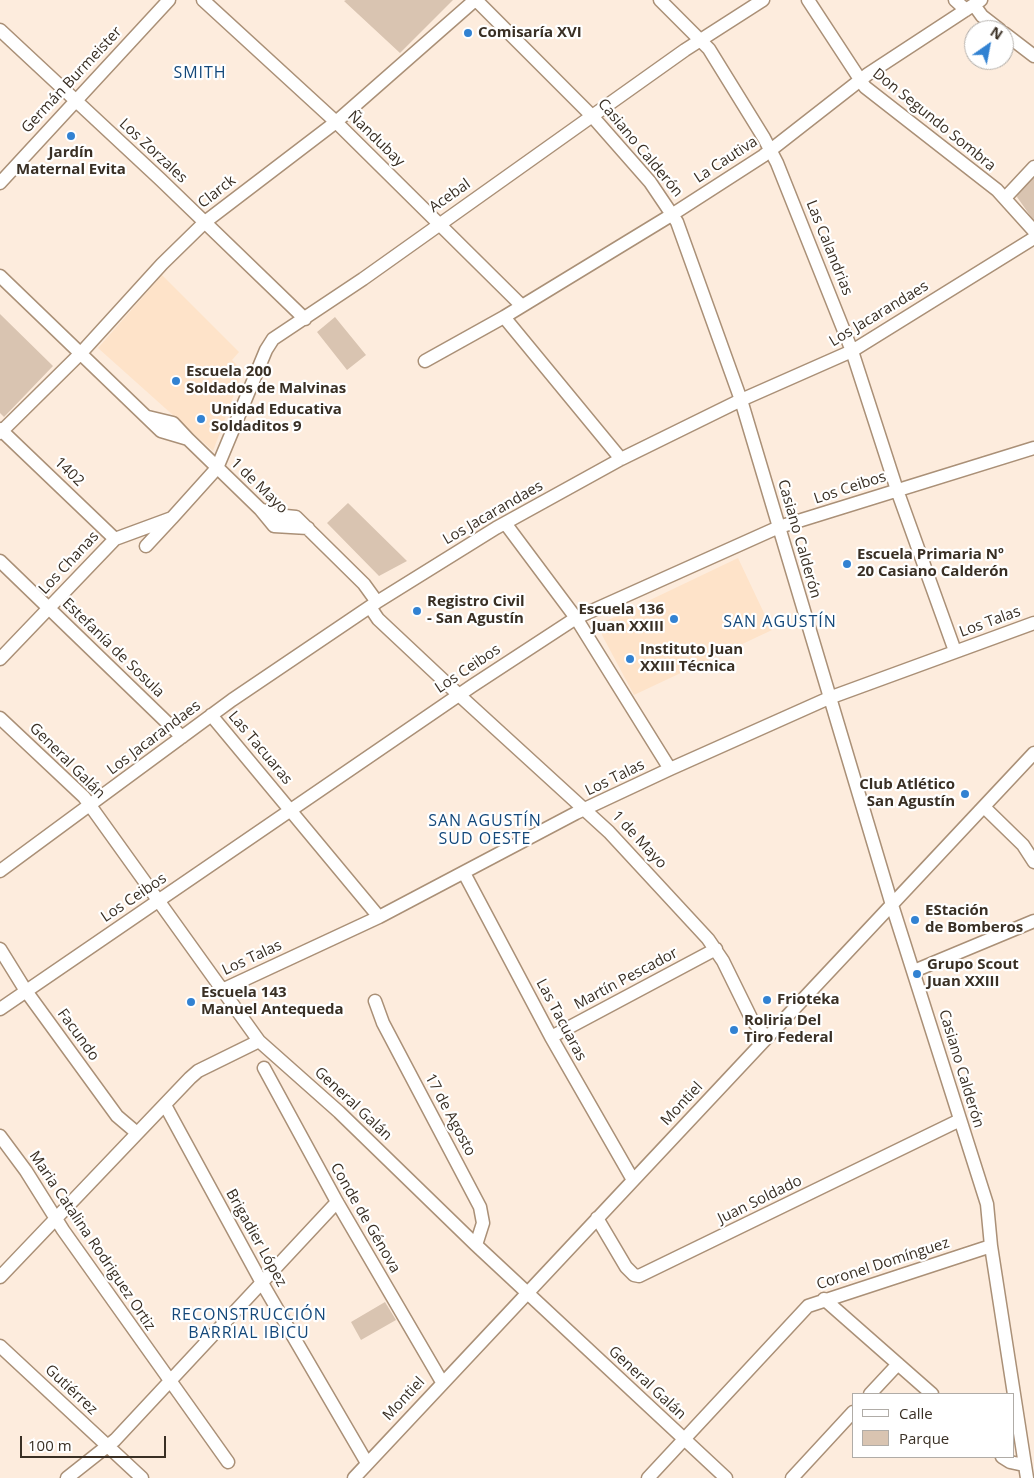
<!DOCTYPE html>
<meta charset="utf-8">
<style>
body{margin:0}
#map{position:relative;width:1034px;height:1478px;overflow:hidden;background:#fdecdd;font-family:"Open Sans",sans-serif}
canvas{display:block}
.legend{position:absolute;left:852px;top:1393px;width:162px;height:65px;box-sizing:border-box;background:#fff;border:1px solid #b0aca7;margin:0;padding:6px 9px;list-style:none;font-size:15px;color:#392f24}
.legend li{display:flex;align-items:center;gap:10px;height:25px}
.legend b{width:25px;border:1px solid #b0aca7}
.north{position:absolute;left:964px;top:20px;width:50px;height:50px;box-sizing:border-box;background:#fff;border:1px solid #b0aca7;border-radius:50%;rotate:33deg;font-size:14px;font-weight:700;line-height:20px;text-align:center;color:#392f24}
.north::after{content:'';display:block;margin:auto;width:18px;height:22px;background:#3282d2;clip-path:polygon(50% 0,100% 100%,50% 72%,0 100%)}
.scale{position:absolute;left:20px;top:1436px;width:146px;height:22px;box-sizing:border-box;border:2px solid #392f24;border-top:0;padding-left:6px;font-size:15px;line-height:18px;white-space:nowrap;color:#392f24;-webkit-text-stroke:4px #fff;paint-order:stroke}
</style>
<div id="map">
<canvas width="1034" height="1478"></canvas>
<ul class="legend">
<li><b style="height:6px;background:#fff"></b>Calle</li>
<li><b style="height:14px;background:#d9c4b1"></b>Parque</li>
</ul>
<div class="north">N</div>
<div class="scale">100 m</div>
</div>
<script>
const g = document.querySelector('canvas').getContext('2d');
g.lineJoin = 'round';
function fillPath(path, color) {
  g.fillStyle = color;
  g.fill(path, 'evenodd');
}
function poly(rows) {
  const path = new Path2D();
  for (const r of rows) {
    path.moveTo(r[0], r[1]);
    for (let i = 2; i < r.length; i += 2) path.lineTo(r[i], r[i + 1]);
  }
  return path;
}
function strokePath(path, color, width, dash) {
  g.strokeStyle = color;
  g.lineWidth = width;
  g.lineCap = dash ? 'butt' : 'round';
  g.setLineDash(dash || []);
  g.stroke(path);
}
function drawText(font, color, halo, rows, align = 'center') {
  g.font = font + ' "Open Sans",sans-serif';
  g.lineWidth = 4.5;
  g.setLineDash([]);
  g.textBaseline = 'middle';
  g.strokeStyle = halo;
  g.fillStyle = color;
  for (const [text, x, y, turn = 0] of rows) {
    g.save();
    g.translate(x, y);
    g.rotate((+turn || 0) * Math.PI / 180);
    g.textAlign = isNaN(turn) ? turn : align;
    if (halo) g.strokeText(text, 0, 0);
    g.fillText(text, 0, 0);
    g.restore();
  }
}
fillPath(poly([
 [162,275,239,352,232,360,243,371,213,451,98,348],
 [738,558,772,630,634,695,602,635,604,622]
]), '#fee3c9');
fillPath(poly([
 [346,0,453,0,400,53,344,1],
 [1034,176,1034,221,1017,197,1018,193],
 [0,314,53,366,4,417,0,413],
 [335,317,366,355,347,370,317,332],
 [348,503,407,561,379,576,327,523],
 [385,1302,396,1320,361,1340,351,1322]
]), '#d9c4b1');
const minor = poly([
 [203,0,336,122,522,306],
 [476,0,592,116,650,182,677,222,741,400,892,905,987,1204,991,1246,1027,1478],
 [660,0,709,49,764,138,777,163,852,351,897,490,955,651],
 [808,0,865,87,997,190,1034,231],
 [955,0,966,10],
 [974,5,982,16,1000,30],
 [0,30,161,180,305,319],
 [1004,33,1034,56],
 [0,183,169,0],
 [1006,197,1034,167],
 [0,276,161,431,188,439,173,423,148,417],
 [504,317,621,459],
 [425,361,504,317,673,214,763,156,868,74,981,0],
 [0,429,115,539],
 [0,433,81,353,162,264,205,222,336,122,475,0],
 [188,439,260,509,274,526,308,528],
 [260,509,275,515,296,517,364,584,377,602],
 [505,523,576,618,670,769],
 [146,546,172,518],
 [0,561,182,737],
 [370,607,378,619,459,695,609,832,708,939,723,961,752,1020,767,1038],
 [0,659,115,539,172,518,217,468,266,350,273,339,363,279,685,50,763,0],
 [211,715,379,917],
 [0,718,84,797,259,1041,339,1112,476,1245,726,1478],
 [984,807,1023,845,1034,862],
 [0,871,232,700,377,602,496,528,621,459,741,400,852,351,1034,238],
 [464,873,551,1037,633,1180],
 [0,949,26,991,117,1116,137,1133],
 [914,971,1034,921],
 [222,990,379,917,576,813,670,769,829,698,1034,623],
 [375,1001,383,1023,480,1207,483,1223,476,1245],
 [0,1009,472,686,576,618,779,527,1034,448],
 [551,1037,716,949],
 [264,1068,337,1202,442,1382],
 [165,1105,262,1283,367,1463],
 [0,1136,26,1171,63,1230,228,1462],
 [597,1218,626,1267,634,1275,639,1276,960,1120],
 [0,1277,190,1078,198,1071,259,1041],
 [824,1299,932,1394],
 [0,1346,142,1478],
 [870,1394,898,1364],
 [1002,1457,1010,1462,1024,1465],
 [67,1478,115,1440,337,1202],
 [354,1478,1034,753],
 [648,1478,808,1306,991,1246],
 [792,1478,853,1412]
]);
strokePath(minor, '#aa9077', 15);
strokePath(minor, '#fff', 12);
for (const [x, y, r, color] of [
 [468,33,5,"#3282d2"],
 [71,136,5,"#3282d2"],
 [176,381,5,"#3282d2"],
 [201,419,5,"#3282d2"],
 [847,564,5,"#3282d2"],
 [417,611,5,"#3282d2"],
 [674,619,5,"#3282d2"],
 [630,659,5,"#3282d2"],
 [965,794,5,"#3282d2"],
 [915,920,5,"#3282d2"],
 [917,974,5,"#3282d2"],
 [767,1000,5,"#3282d2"],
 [191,1002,5,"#3282d2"],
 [734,1030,5,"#3282d2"]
]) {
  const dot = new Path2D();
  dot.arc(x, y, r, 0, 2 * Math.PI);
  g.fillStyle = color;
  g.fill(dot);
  strokePath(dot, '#fff', 2);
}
drawText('bold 15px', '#392f24', '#fff', [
 ["Comisaría XVI",478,33],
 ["Jardín",71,153,"center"],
 ["Maternal Evita",71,170,"center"],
 ["Escuela 200",186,372],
 ["Soldados de Malvinas",186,389],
 ["Unidad Educativa",211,410],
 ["Soldaditos 9",211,427],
 ["Escuela Primaria Nº",857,555],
 ["20 Casiano Calderón",857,572],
 ["Registro Civil",427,602],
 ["- San Agustín",427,619],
 ["Escuela 136",664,610,"right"],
 ["Juan XXIII",664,627,"right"],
 ["Instituto Juan",640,650],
 ["XXIII Técnica",640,667],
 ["Club Atlético",955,785,"right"],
 ["San Agustín",955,802,"right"],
 ["EStación",925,911],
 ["de Bomberos",925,928],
 ["Grupo Scout",927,965],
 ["Juan XXIII",927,982],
 ["Escuela 143",201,993],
 ["Manuel Antequeda",201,1010],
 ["Frioteka",777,1000],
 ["Roliria Del",744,1021],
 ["Tiro Federal",744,1038]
], 'left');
drawText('15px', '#392f24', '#fff', [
 ["Germán Burmeister",72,80,-47],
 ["Don Segundo Sombra",934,120,39],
 ["Ñandubay",376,139,44],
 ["Casiano Calderón",640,148,50],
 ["Los Zorzales",153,151,43],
 ["La Cautiva",726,160,-33],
 ["Clarck",217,192,-38],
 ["Acebal",450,196,-35],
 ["Las Calandrias",829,248,68],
 ["Los Jacarandaes",879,314,-31],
 ["1402",69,472,44],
 ["1 de Mayo",259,486,44],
 ["Los Ceibos",850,488,-18],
 ["Los Jacarandaes",493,513,-30],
 ["Casiano Calderón",799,539,74],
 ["Los Chanas",69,563,-47],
 ["Los Talas",990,622,-20],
 ["Estefanía de Sosula",113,648,44],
 ["Los Ceibos",468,669,-34],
 ["Los Jacarandaes",154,738,-37],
 ["Las Tacuaras",260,748,50],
 ["General Galán",67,761,45],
 ["Los Talas",615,778,-26],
 ["1 de Mayo",639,840,47],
 ["Los Ceibos",134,898,-34],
 ["Los Talas",252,958,-25],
 ["Martín Pescador",626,979,-28],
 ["Las Tacuaras",561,1020,62],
 ["Facundo",78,1035,54],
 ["Casiano Calderón",961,1069,73],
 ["General Galán",353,1104,43],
 ["Montiel",682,1104,-47],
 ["17 de Agosto",450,1115,62],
 ["Juan Soldado",760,1200,-26],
 ["Conde de Génova",365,1218,60],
 ["Brigadier López",256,1238,61],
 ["Maria Catalina Rodriguez Ortiz",92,1241,56],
 ["Coronel Domínguez",883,1264,-18],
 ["General Galán",647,1383,43],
 ["Gutiérrez",71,1390,43],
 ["Montiel",404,1399,-47]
]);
g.letterSpacing = '1px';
drawText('16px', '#14487a', '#fff', [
 ["SMITH",200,73],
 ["SAN AGUSTÍN",780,622],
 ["SAN AGUSTÍN",485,821],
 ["SUD OESTE",485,839],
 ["RECONSTRUCCIÓN",249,1315],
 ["BARRIAL IBICU",249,1333]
]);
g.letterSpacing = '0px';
</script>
